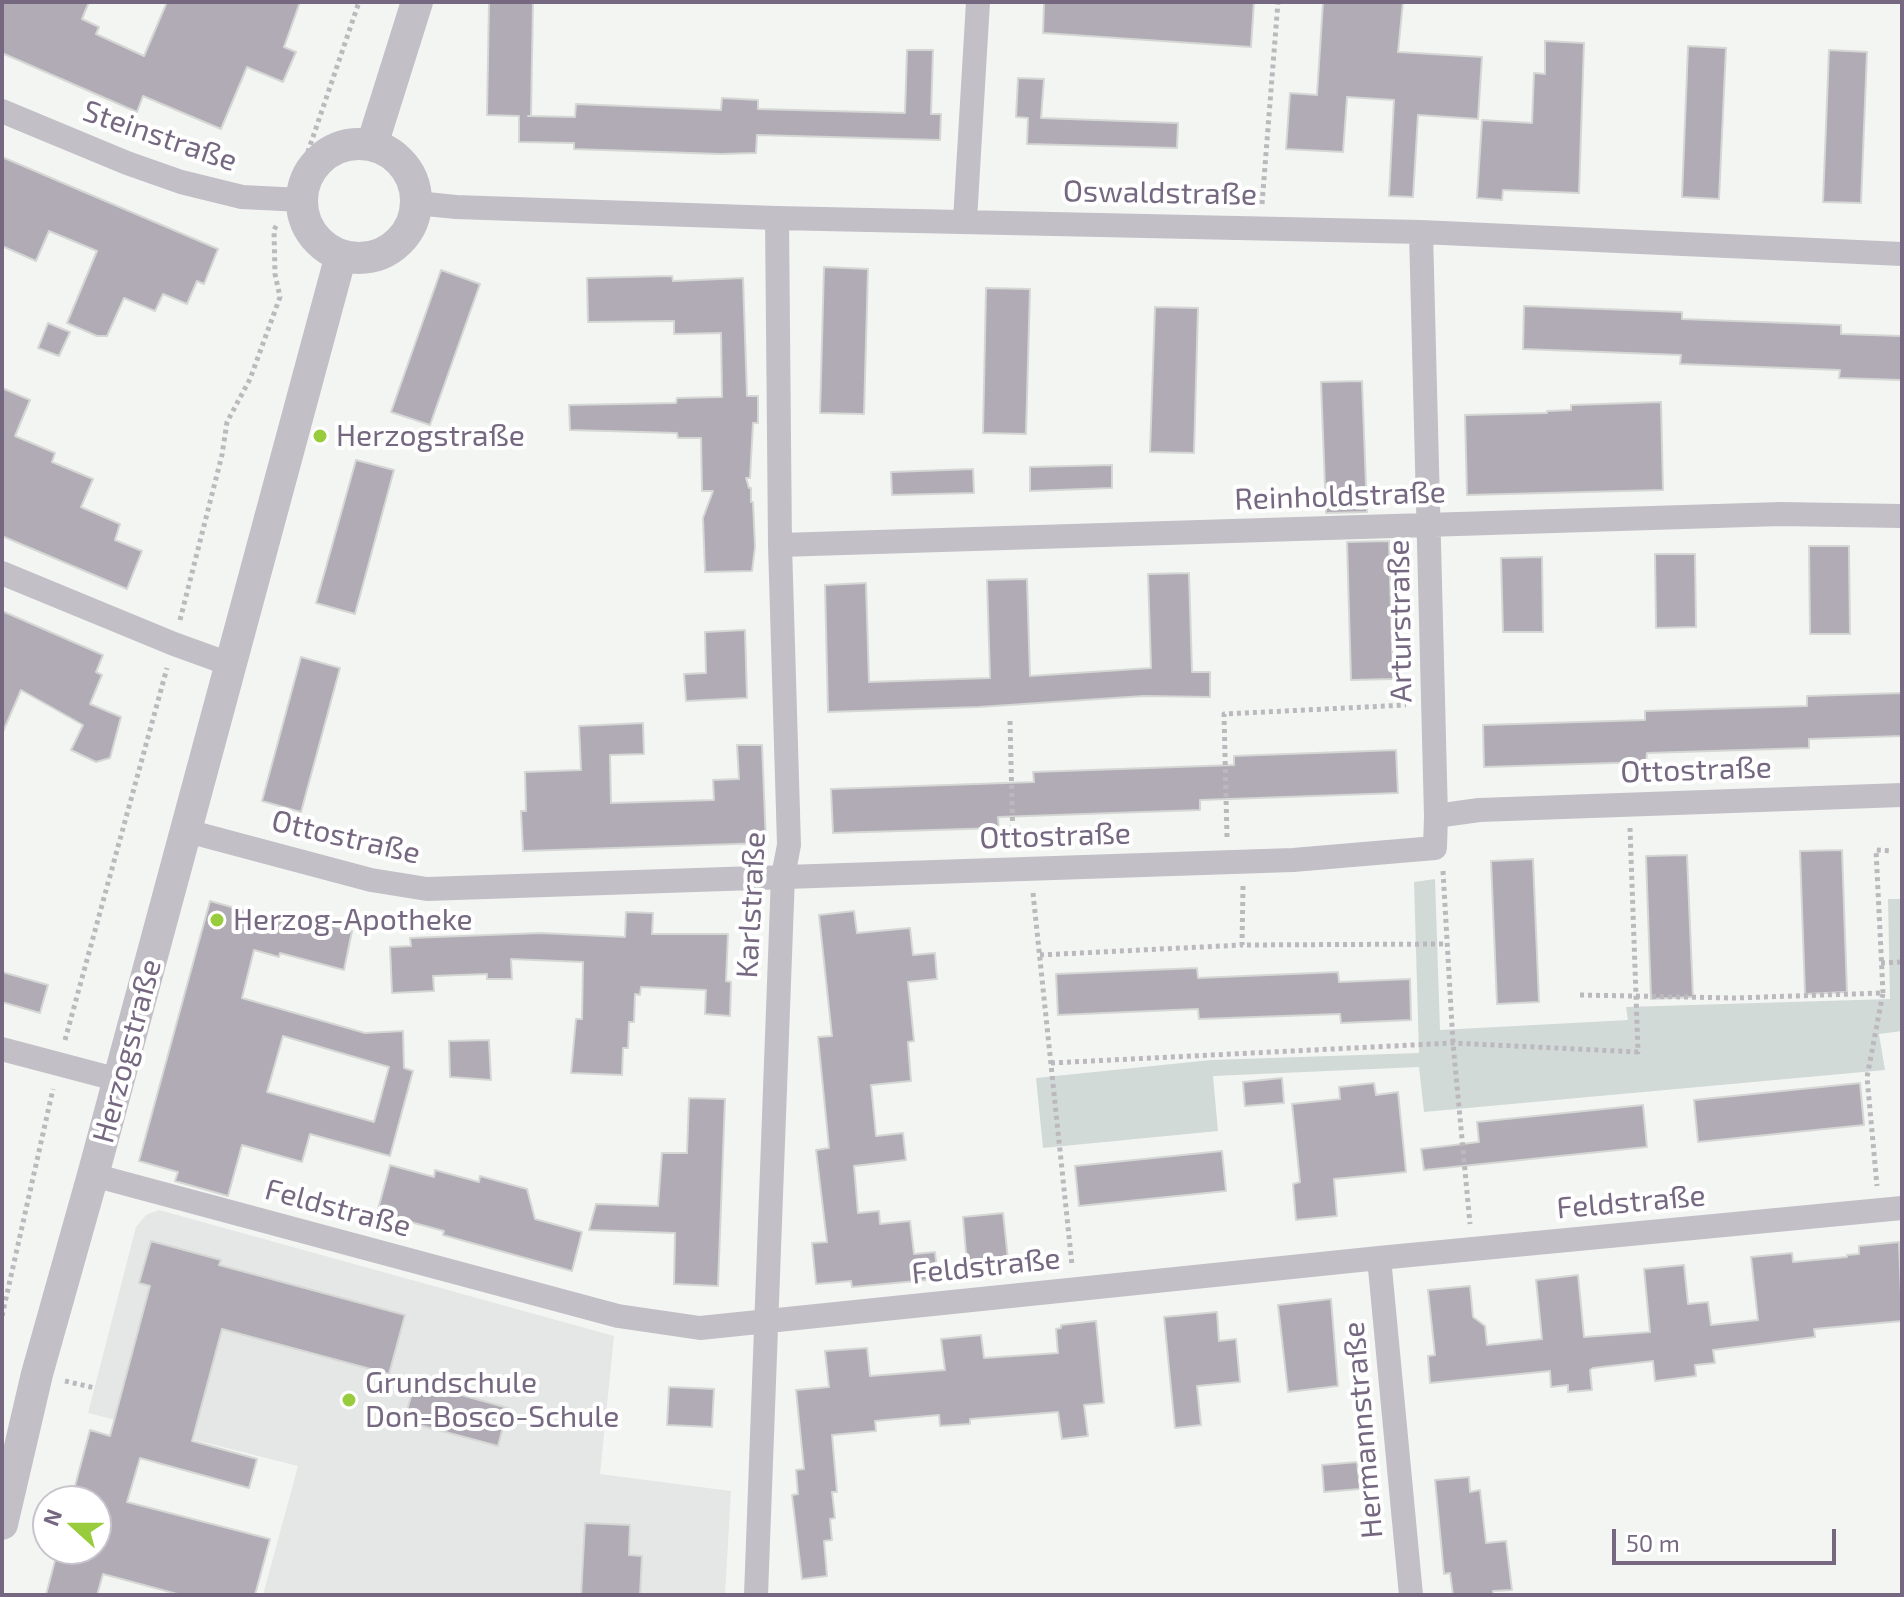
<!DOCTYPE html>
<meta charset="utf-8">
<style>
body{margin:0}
#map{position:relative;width:1904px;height:1597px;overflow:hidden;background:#f3f5f3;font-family:"Exo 2",sans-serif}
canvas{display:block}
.frame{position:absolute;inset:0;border:4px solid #756880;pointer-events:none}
.north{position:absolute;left:32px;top:1485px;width:80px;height:80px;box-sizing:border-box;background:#fff;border:2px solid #c8c3cc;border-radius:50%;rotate:291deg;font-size:22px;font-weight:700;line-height:32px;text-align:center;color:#756880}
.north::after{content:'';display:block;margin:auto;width:28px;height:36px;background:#99cc3c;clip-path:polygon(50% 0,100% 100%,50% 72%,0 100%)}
.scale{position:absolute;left:1612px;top:1529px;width:224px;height:36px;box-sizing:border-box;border:4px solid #756880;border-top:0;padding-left:10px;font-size:24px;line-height:28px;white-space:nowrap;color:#756880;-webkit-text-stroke:6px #fff;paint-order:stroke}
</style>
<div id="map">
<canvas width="1904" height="1597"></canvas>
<div class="frame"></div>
<div class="north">N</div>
<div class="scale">50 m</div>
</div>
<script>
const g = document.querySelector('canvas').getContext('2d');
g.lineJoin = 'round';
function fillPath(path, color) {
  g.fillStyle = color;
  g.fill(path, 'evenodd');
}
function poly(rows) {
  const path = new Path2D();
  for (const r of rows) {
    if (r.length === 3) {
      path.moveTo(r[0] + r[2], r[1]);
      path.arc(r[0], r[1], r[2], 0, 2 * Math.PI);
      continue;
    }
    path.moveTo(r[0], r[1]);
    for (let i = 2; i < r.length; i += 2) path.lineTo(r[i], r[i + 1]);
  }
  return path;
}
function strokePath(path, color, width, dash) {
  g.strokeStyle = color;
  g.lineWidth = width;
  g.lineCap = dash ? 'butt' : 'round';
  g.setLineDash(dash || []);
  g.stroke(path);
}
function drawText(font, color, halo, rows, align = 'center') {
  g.font = font + ' "Exo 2",sans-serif';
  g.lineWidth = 8;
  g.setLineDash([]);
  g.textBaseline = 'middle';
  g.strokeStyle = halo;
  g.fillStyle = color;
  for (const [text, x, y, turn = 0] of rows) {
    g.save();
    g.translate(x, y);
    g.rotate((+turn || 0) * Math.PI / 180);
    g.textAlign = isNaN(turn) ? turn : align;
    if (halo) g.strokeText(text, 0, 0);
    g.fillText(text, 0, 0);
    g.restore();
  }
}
fillPath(poly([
 [159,1210,614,1336,600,1474,731,1491,725,1595,263,1595,298,1466,88,1413,136,1227,146,1215]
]), '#e5e6e6');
fillPath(poly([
 [1435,879,1440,1030,1628,1020,1626,1007,1890,999,1888,899,1902,899,1902,1031,1879,1034,1885,1070,1424,1112,1419,1067,1213,1076,1218,1131,1043,1148,1036,1078,1211,1060,1419,1053,1414,882]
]), '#d2dad8');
const building = poly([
 [2,2,89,2,82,19,99,27,96,34,144,56,167,2,300,2,284,47,296,52,283,82,247,67,221,129,143,96,137,112,2,53,2,2],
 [489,2,533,2,531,116,528,116,575,117,576,104,721,110,722,98,758,100,758,109,905,113,907,50,933,50,931,114,941,114,940,140,757,135,756,153,720,154,574,149,574,143,519,142,519,116,487,115,489,2],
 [1044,2,1254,2,1251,47,1043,33,1044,2],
 [1323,2,1403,2,1398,52,1482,57,1478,119,1418,115,1413,197,1389,196,1394,100,1347,97,1343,152,1286,149,1290,93,1317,95,1323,2],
 [1545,41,1584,43,1579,193,1503,190,1502,200,1477,198,1482,120,1532,123,1534,73,1545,74,1545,41],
 [1688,46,1726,48,1719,199,1682,197,1688,46],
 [1829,50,1867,52,1861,203,1823,202,1829,50],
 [1018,78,1044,79,1041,118,1178,123,1177,148,1027,144,1028,118,1016,117,1018,78],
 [2,157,218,249,204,284,197,281,187,304,163,294,155,311,124,298,107,336,97,336,67,323,97,251,49,231,36,261,2,246,2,157],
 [824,267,868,269,864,414,820,413,824,267],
 [441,270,480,284,430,425,391,412,441,270],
 [672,276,673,281,743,278,747,396,758,396,758,423,753,423,750,478,746,478,749,488,751,488,751,502,753,502,755,547,752,571,705,572,703,518,713,491,702,491,701,438,678,438,677,433,570,430,569,405,676,403,677,398,722,397,721,333,674,334,674,321,588,322,587,278,672,276],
 [986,288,1030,289,1026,434,983,433,986,288],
 [1524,306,1682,312,1682,319,1841,325,1841,334,1902,336,1902,380,1839,378,1840,370,1680,364,1681,355,1523,349,1524,306],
 [1155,307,1198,308,1194,453,1150,452,1155,307],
 [48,323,70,332,59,356,38,348,48,323],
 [1362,381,1367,512,1326,513,1321,382,1362,381],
 [2,388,30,400,15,436,55,453,52,462,93,479,81,507,120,524,115,540,142,551,127,589,2,536,2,388],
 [1661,402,1663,490,1467,495,1465,415,1547,413,1547,411,1571,410,1571,405,1661,402],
 [356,460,394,470,355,614,316,603,356,460],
 [1112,465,1112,488,1030,491,1030,467,1112,465],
 [973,469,974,493,892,495,891,472,973,469],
 [1389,541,1393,679,1351,680,1347,542,1389,541],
 [1809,546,1849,546,1850,634,1810,634,1809,546],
 [1655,554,1695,554,1696,627,1656,628,1655,554],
 [1542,557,1543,632,1503,632,1501,558,1542,557],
 [1189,573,1192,672,1210,672,1210,697,1144,696,979,707,828,712,825,585,866,583,869,682,990,678,987,580,1027,579,1030,676,1151,668,1148,574,1189,573],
 [2,611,103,655,96,672,102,675,90,704,121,717,110,758,96,762,71,750,83,725,21,690,2,734,2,611],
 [745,630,747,698,686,701,684,674,706,673,705,632,745,630],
 [301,657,340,668,301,812,262,801,301,657],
 [1902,693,1902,736,1809,739,1809,748,1647,753,1646,762,1484,767,1483,725,1645,720,1645,711,1807,706,1807,696,1902,693],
 [643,723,644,754,610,755,611,803,714,800,713,780,739,779,737,745,762,745,766,843,523,851,521,811,526,811,525,772,581,770,579,726,643,723],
 [1396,750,1398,793,1200,800,1200,810,998,817,999,828,833,833,831,789,1034,782,1033,772,1234,765,1234,756,1396,750],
 [1842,850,1847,992,1805,994,1800,851,1842,850],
 [1687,855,1693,997,1651,999,1646,856,1687,855],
 [1533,859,1539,1002,1497,1004,1491,861,1533,859],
 [210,901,288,923,291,915,352,931,344,970,280,953,279,957,254,950,242,998,365,1033,403,1031,404,1068,413,1071,390,1156,310,1134,302,1162,242,1145,228,1196,175,1181,178,1172,139,1161,210,901],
 [283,1036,389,1067,374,1122,267,1092,283,1036],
 [854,911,857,933,910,928,913,955,935,953,937,979,908,982,914,1041,908,1042,911,1081,871,1085,876,1136,903,1133,906,1160,854,1166,858,1213,879,1211,880,1224,910,1221,914,1254,935,1252,938,1279,852,1287,851,1281,816,1284,812,1243,827,1242,816,1150,829,1148,818,1037,832,1036,819,915,854,911],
 [626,912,653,913,652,934,728,934,726,981,731,982,730,1016,705,1014,706,990,641,987,640,995,635,994,634,1022,629,1022,628,1048,623,1048,622,1075,571,1073,576,1019,582,1019,583,962,511,959,512,979,487,979,487,974,433,976,434,991,392,993,390,947,411,946,410,938,540,933,625,937,626,912],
 [1197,968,1198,978,1338,972,1339,982,1410,979,1411,1020,1341,1023,1340,1014,1199,1019,1198,1009,1058,1015,1056,974,1197,968],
 [2,972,48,985,40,1013,2,1002,2,972],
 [489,1040,491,1080,450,1077,449,1041,489,1040],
 [1282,1078,1284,1103,1245,1106,1243,1082,1282,1078],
 [1374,1083,1376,1095,1398,1092,1406,1172,1334,1179,1337,1216,1296,1220,1293,1184,1300,1182,1292,1104,1340,1099,1339,1087,1374,1083],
 [1860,1083,1864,1125,1698,1142,1694,1100,1860,1083],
 [689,1098,725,1099,718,1286,674,1284,675,1233,589,1230,596,1204,658,1206,662,1153,687,1153,689,1098],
 [1643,1105,1647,1147,1424,1170,1421,1149,1479,1142,1477,1122,1643,1105],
 [1222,1151,1226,1191,1079,1206,1075,1166,1222,1151],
 [390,1165,434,1177,435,1170,479,1182,480,1176,527,1189,535,1219,582,1232,572,1271,443,1235,444,1231,377,1213,390,1165],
 [1003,1213,1008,1259,967,1264,963,1217,1003,1213],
 [151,1241,221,1260,219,1265,405,1315,389,1374,222,1329,192,1441,257,1459,249,1488,140,1458,127,1502,270,1539,255,1595,181,1595,103,1574,97,1595,46,1595,58,1549,96,1549,96,1501,71,1501,90,1430,110,1436,150,1286,139,1283,151,1241],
 [1899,1242,1902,1321,1814,1329,1815,1337,1713,1350,1715,1363,1695,1365,1696,1376,1655,1381,1653,1361,1593,1368,1590,1370,1592,1390,1568,1392,1568,1385,1551,1387,1550,1371,1430,1383,1428,1356,1435,1355,1428,1290,1470,1286,1473,1317,1485,1326,1487,1345,1542,1339,1536,1280,1578,1275,1584,1337,1650,1332,1644,1269,1684,1265,1688,1304,1708,1302,1711,1325,1758,1320,1751,1257,1792,1253,1793,1262,1847,1257,1847,1255,1859,1254,1859,1246,1899,1242],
 [1331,1299,1338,1386,1288,1392,1278,1305,1331,1299],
 [1217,1312,1219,1341,1236,1339,1240,1382,1197,1386,1201,1425,1175,1428,1164,1317,1217,1312],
 [1096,1321,1104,1403,1084,1405,1088,1436,1062,1439,1058,1412,970,1419,970,1424,940,1426,939,1415,875,1421,876,1431,832,1435,837,1492,832,1492,835,1518,830,1519,832,1540,824,1541,827,1576,802,1579,792,1495,798,1494,796,1470,804,1469,796,1390,829,1387,825,1351,867,1348,870,1376,945,1370,941,1339,981,1335,984,1358,1058,1353,1056,1329,1061,1328,1061,1325,1096,1321],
 [415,1382,508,1408,498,1446,404,1421,415,1382],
 [669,1387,714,1389,712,1427,667,1425,669,1387],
 [1357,1462,1360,1489,1324,1492,1322,1465,1357,1462],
 [1469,1477,1470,1492,1480,1490,1486,1543,1506,1541,1512,1590,1493,1591,1493,1595,1453,1595,1450,1573,1444,1574,1435,1480,1469,1477],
 [585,1523,630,1525,629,1555,642,1556,640,1595,581,1595,585,1523]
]);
fillPath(building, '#b0abb5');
strokePath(building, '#d5d7d5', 2);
strokePath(poly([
 [300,175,359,2],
 [1262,204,1278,2],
 [180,620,222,455,227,422,250,379,280,297,275,274,274,230,277,224],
 [1010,721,1013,844],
 [1227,837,1224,714,1406,705],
 [1443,871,1453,1043,1470,1224],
 [1243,886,1242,945,1447,944],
 [1033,893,1072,1265],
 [1040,955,1242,945],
 [1881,963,1902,962],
 [1883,993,1876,850,1892,851],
 [1580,995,1734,998,1883,993,1867,1077,1877,1186],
 [65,1040,167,668],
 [1051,1063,1453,1043,1638,1052,1630,828],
 [2,1316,53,1089],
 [65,1381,95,1388]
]), '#bcb9be', 5, [4, 4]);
strokePath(poly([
 [2,111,127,163,181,182,242,197,302,200],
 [416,203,456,207,777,218,1421,232,1902,254],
 [965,220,978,2],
 [1421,232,1436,816],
 [780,545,1781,514,1902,516],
 [2,573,174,644,232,665],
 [187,831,371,880,427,889,1293,860,1435,848,1436,816,1479,810,1902,795],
 [2,1049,119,1080],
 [93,1175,618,1316,700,1328,1379,1258,1902,1208],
 [1379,1258,1411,1595],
 [756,1595,783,876,789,845,780,545,777,218]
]), '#c3bfc6', 24);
strokePath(poly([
 [359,201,57],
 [372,145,417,2],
 [2,1524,37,1374,93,1175,341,255]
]), '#c3bfc6', 32);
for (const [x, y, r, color] of [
 [320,436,8,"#99cc3c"],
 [217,920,8,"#99cc3c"],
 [349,1400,8,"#99cc3c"]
]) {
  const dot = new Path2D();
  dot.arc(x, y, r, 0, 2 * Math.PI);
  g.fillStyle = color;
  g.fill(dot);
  strokePath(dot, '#fff', 3);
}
drawText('30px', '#756880', '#fff', [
 ["Steinstraße",160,136,19],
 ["Oswaldstraße",1160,193,1],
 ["Reinholdstraße",1340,496,-2],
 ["Arturstraße",1400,621,-91],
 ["Ottostraße",1696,770,-2],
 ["Ottostraße",1055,836,-2],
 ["Ottostraße",346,837,13],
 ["Karlstraße",751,905,-87],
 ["Herzogstraße",127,1051,-75],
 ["Feldstraße",1631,1202,-5],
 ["Feldstraße",338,1208,15],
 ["Feldstraße",986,1266,-6],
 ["Hermannstraße",1363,1430,-95]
]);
drawText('30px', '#756880', '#fff', [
 ["Herzogstraße",336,436],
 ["Herzog-Apotheke",233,920],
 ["Grundschule",365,1383],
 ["Don-Bosco-Schule",365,1417]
], 'left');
</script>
